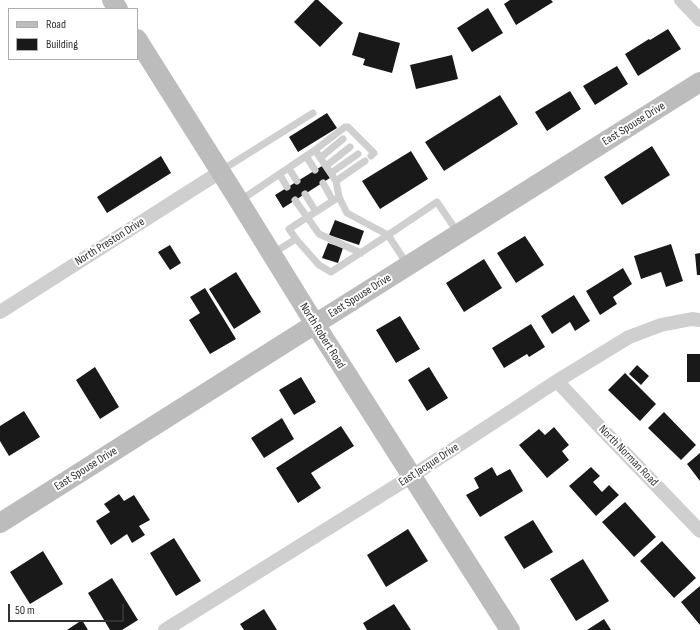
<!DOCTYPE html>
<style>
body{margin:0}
#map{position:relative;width:700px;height:630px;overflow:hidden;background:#fff;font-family:"Sofia Sans Condensed",sans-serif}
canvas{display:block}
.legend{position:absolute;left:8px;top:8px;width:130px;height:52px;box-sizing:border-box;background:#fff;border:1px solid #adadad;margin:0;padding:5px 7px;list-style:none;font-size:12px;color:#323232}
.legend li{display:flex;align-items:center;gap:8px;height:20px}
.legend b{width:20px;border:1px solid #adadad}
.scale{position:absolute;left:8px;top:604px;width:116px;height:18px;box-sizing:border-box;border:2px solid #323232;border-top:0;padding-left:5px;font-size:12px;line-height:14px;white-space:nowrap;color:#323232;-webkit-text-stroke:3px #fff;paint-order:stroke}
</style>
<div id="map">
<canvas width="700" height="630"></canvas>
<ul class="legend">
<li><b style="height:5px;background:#bcbcbc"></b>Road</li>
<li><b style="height:11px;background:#191919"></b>Building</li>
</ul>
<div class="scale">50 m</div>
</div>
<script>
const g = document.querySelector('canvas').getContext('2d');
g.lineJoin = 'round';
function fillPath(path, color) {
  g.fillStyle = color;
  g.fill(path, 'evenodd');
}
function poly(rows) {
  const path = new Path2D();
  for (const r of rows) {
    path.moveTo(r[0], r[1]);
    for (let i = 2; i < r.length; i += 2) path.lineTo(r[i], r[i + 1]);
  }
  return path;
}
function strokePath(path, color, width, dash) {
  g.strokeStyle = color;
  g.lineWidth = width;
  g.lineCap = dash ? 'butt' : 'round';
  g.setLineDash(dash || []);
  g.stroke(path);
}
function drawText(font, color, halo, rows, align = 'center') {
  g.font = font + ' "Sofia Sans Condensed",sans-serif';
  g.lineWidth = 4;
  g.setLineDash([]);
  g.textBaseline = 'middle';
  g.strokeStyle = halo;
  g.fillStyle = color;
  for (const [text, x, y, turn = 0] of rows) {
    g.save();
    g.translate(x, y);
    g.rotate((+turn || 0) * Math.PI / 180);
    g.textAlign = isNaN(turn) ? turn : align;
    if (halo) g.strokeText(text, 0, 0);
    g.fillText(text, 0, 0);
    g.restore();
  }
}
fillPath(poly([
 [315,0,318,0,343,23,320,47,294,22],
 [510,0,551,0,553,2,516,25,504,4],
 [488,8,503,33,472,52,457,28],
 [668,29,681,49,638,76,625,54,649,39,650,40],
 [359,32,400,43,392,73,363,65,365,59,352,55],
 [452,55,458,79,416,89,410,65],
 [617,66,628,84,595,105,583,86],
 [570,91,581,109,547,131,535,112],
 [500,95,518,124,444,171,425,142],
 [327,113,337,128,298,152,289,137],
 [652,146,670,175,622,205,604,177],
 [411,151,428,179,380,209,362,181],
 [161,156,171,173,107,213,97,197],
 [322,166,330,178,283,208,275,195],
 [335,220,364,231,359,245,329,235],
 [525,236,544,265,516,283,497,253],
 [328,243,343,248,338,263,322,258],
 [671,244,683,281,666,287,661,272,641,279,634,256],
 [170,245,181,263,170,270,158,252],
 [700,253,700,275,697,275,695,254],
 [484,259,502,288,464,312,446,283],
 [623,268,632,284,613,297,617,304,600,315,586,291],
 [236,272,261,312,234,329,209,289],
 [205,288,236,339,210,354,189,320,200,313,190,297],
 [574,295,590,321,575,331,570,322,552,334,541,316],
 [400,316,420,349,396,363,376,330],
 [531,324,545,347,529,357,527,354,504,368,492,348],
 [687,354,700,354,700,382,687,382],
 [637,365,649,376,641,385,629,374],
 [95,367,119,407,100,419,76,380],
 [429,367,448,398,427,411,408,380],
 [625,373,656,404,640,421,608,390],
 [301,377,316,402,294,415,279,390],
 [24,411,40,437,9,456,0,441,0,426],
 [664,412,696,445,681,460,648,428],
 [282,418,294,439,264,458,251,438],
 [341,426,354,446,311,473,321,488,298,503,276,468],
 [554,427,569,445,562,451,569,460,547,478,519,445,539,429,545,435],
 [700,453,700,481,687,464],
 [492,467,497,476,510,469,523,491,480,517,466,495,479,488,474,478],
 [591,467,600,476,593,482,602,492,609,485,619,495,596,516,569,486],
 [119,494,124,501,134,495,150,520,139,526,145,535,132,543,127,534,111,545,96,521,110,512,104,504],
 [625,502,656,537,634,557,602,522],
 [533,520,553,552,524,569,504,537],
 [408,529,428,561,386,587,367,555],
 [174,538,201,581,176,596,150,553],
 [662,541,696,578,674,598,640,561],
 [43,551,63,584,30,604,10,572],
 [583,559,609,601,576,621,550,579],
 [112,578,138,620,122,630,110,630,88,593],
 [700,586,700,625,681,602],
 [394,604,411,630,367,630,363,623],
 [264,609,277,630,244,630,240,624],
 [604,619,611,630,587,630],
 [82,620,88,630,67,630]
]), '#191919');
strokePath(poly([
 [315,150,336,181,339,197],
 [306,156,315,170],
 [320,158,343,139],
 [326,166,350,147],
 [289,169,297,181],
 [222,170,313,113],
 [331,173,358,154],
 [280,175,287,187],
 [336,181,365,161],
 [323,183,333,201],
 [305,194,316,212],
 [241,200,315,150,345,127,348,127,374,153,371,156],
 [295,200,319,234,361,253],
 [296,239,319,265,331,272,388,235,407,264],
 [273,253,296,239,289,229,339,197,347,213,388,235,437,202,458,233]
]), '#cfcfcf', 7);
strokePath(poly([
 [681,0,700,20],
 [0,312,220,172],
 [557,381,597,424,700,531],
 [165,630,412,476,557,381,629,337,661,325,692,319,700,320]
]), '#cfcfcf', 14);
strokePath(poly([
 [112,0,118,9],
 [137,39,239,201,315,324,510,630],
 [0,523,315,324,339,309,700,82]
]), '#bcbcbc', 20);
drawText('12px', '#323232', '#fff', [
 ["East Spouse Drive",634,124,-32],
 ["North Preston Drive",110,242,-32],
 ["East Spouse Drive",360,296,-32],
 ["North Robert Road",322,336,58],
 ["North Norman Road",628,456,46],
 ["East Jacque Drive",429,465,-33],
 ["East Spouse Drive",86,469,-32]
]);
</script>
